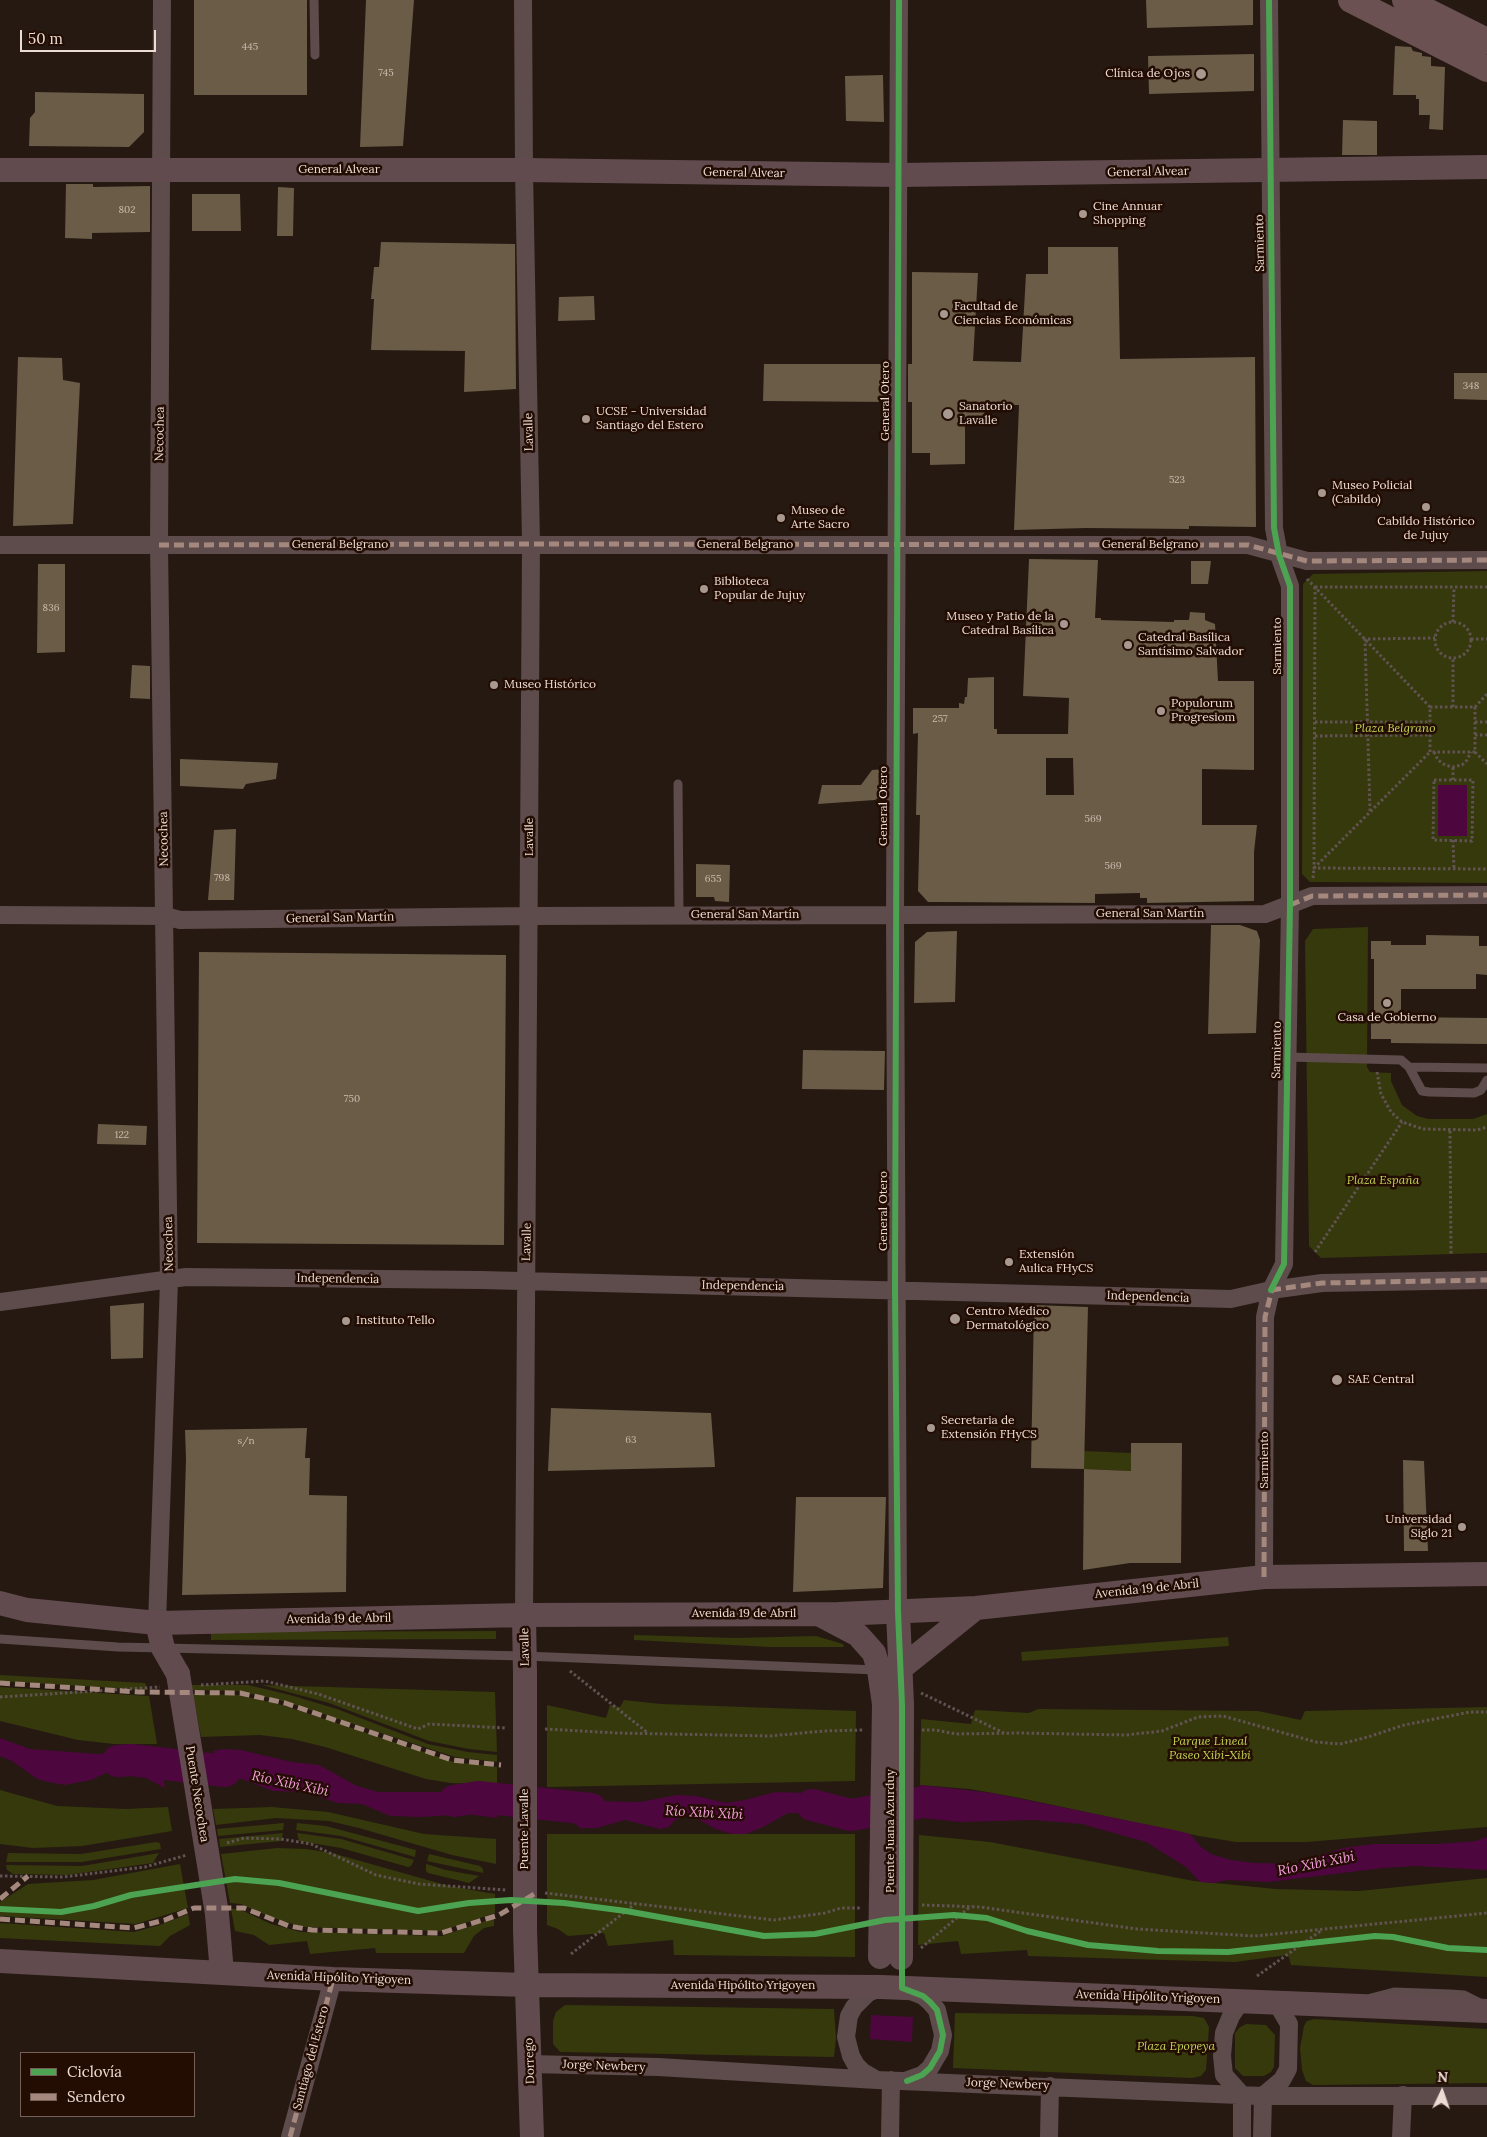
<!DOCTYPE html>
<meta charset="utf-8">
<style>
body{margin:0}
#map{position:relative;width:1487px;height:2137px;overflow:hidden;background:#251912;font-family:Lora,serif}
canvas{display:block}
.legend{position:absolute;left:20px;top:2052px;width:175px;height:65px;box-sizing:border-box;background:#230d03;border:1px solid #746057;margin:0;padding:6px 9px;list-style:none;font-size:15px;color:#eddcd4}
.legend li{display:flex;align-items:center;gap:10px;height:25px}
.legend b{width:25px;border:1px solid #746057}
.north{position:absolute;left:1417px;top:2067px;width:50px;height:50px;-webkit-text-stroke:4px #230d03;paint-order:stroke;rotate:3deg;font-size:14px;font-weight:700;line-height:20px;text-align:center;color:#eddcd4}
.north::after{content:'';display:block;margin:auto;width:18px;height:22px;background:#eddcd4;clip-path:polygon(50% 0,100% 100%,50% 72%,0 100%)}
.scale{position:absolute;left:20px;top:30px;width:136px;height:22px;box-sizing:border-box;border:2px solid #eddcd4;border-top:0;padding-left:6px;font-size:15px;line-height:18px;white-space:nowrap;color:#eddcd4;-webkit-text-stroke:4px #230d03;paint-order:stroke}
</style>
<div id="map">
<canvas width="1487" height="2137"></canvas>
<ul class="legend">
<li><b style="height:6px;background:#4ca352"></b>Ciclovía</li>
<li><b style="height:6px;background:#a5887d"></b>Sendero</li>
</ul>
<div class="north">N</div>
<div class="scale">50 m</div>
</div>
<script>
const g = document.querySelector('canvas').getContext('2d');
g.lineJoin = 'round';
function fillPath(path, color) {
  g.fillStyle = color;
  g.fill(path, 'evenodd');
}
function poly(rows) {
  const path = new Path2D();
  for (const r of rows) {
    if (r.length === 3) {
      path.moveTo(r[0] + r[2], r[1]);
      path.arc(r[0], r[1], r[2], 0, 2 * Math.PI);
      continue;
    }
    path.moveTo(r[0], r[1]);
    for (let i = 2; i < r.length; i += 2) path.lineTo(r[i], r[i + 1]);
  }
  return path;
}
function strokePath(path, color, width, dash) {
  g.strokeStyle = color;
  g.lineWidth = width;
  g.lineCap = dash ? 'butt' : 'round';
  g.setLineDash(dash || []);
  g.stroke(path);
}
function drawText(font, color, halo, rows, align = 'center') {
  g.font = font + ' Lora,serif';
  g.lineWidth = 5;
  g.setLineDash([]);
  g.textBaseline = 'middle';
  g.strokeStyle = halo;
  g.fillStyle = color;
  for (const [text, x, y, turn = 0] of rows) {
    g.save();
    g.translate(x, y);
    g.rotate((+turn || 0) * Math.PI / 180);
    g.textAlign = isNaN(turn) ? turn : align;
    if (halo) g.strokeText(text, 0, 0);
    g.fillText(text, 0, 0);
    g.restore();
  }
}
fillPath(poly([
 [1487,571,1487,883,1310,882,1302,874,1303,584,1313,574],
 [1368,927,1367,1067,1370,1072,1391,1073,1391,1081,1402,1105,1417,1116,1428,1119,1473,1119,1487,1114,1487,1253,1321,1258,1309,1246,1305,941,1313,929],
 [1084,1451,1131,1453,1131,1471,1084,1469],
 [496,1631,496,1639,211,1640,211,1632],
 [634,1635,735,1638,816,1636,843,1644,844,1647,770,1647,634,1640],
 [1228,1637,1229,1646,1022,1661,1021,1652],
 [0,1675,145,1683,148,1690,0,1681],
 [191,1685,248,1685,290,1695,337,1709,428,1744,468,1752,497,1755,497,1762,455,1757,283,1701,239,1691,192,1690],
 [262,1685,495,1692,497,1752,469,1749,429,1741,329,1703],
 [0,1687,149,1696,157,1744,114,1744,78,1740,0,1721],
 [193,1694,239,1695,282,1705,454,1762,497,1767,497,1785,451,1783,426,1779,325,1747,292,1739,260,1735,201,1737],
 [624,1700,661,1704,856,1711,855,1781,547,1787,547,1705,606,1718,610,1705,620,1707],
 [1487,1707,1487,1827,1307,1842,1236,1842,1199,1836,1020,1798,970,1789,920,1785,921,1719,971,1724,975,1710,1029,1713,1038,1709,1258,1711,1301,1720,1305,1711],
 [0,1790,57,1806,126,1809,168,1807,172,1831,82,1846,33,1848,0,1844],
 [272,1807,328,1812,424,1834,496,1839,496,1864,452,1855,359,1828,329,1821,276,1818,216,1825,213,1809],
 [284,1823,283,1830,218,1836,217,1829],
 [297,1823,326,1826,416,1850,415,1857,341,1836,296,1830],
 [283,1833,281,1841,220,1847,219,1839],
 [297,1833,341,1839,414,1860,411,1866,408,1867,341,1848,299,1841],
 [547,1834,855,1834,855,1957,674,1955,673,1940,608,1946,604,1933,568,1936,558,1929,547,1925],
 [919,1835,990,1842,1194,1881,1276,1889,1359,1891,1487,1878,1487,1977,1291,1965,1288,1955,1235,1962,1028,1956,1027,1950,961,1954,958,1941,918,1945],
 [156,1842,160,1843,161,1849,82,1862,6,1862,8,1853,81,1854],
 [277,1848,306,1849,332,1853,449,1886,495,1894,495,1913,441,1931,302,1927,268,1916,241,1904,230,1903,221,1854],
 [159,1853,153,1863,67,1875,13,1874,7,1870,6,1865,82,1866],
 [429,1854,480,1866,483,1869,483,1873,427,1861],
 [180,1864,188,1908,136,1924,0,1916,0,1902,28,1884,93,1880],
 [426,1864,446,1870,479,1876,469,1883,428,1873,426,1871],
 [231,1909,239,1909,271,1924,301,1932,442,1936,494,1918,494,1926,484,1928,474,1936,464,1953,376,1953,375,1948,310,1954,307,1941,269,1945,254,1935,235,1931],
 [188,1914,190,1925,170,1936,160,1946,0,1938,0,1923,134,1932,160,1925],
 [565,2005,834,2009,836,2038,834,2057,560,2052,553,2044,553,2021,556,2012],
 [955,2013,1193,2016,1204,2018,1209,2027,1206,2070,1201,2076,1192,2078,953,2068],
 [1314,2019,1487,2029,1487,2083,1313,2085,1306,2081,1302,2070,1300,2048,1304,2026,1307,2021],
 [1246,2024,1266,2025,1275,2035,1274,2067,1271,2072,1264,2076,1243,2076,1235,2068,1235,2033,1239,2028]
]), '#35390c');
fillPath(poly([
 [1438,785,1467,785,1467,836,1438,836],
 [0,1738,30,1749,97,1754,159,1752,165,1788,142,1776,124,1771,106,1773,91,1780,65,1785,48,1782,37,1779,12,1761,0,1756],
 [223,1749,241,1750,292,1762,319,1765,357,1786,378,1792,444,1792,465,1790,472,1788,498,1788,497,1818,466,1814,422,1817,390,1816,362,1804,338,1803,304,1792,273,1791,242,1779,214,1779,203,1753],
 [920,1785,992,1793,1179,1831,1190,1834,1201,1847,1211,1854,1231,1860,1254,1863,1296,1864,1343,1848,1374,1844,1438,1844,1476,1841,1487,1837,1487,1870,1416,1866,1383,1868,1269,1882,1227,1880,1213,1883,1200,1882,1186,1867,1146,1842,1082,1824,1033,1820,959,1822,920,1813],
 [775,1792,810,1793,841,1803,856,1801,855,1827,824,1822,802,1813,788,1813,763,1827,746,1834,732,1834,716,1829,692,1816,683,1817,675,1820,669,1827,660,1829,625,1820,597,1828,580,1828,573,1822,547,1818,547,1796,582,1801,640,1802,677,1795,696,1796,726,1803,745,1800],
 [871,2015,913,2017,912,2042,870,2039]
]), '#4e063f');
fillPath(poly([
 [213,1748,219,1781,208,1785,202,1750]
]), '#251912');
strokePath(poly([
 [118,1761,131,1760,225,1771],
 [454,1801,478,1797,591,1809],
 [812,1805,851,1815,924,1802,963,1806]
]), '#4e063f', 32);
fillPath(poly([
 [194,0,307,0,307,95,194,95],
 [366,0,414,0,403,146,360,147],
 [1146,0,1253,0,1253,25,1147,28],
 [1395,46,1411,47,1413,51,1422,53,1422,56,1431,57,1431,66,1445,67,1443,130,1429,129,1430,115,1419,115,1419,99,1416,99,1416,95,1393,95],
 [1254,54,1254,91,1149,94,1148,56],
 [883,75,884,122,846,121,845,76],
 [35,92,144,94,144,132,129,147,29,146,30,118,35,112],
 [1343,120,1377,121,1377,155,1342,155],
 [66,184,93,184,93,187,150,186,150,232,92,233,92,239,65,238],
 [278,187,294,188,293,236,277,236],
 [192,194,240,194,241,231,192,231],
 [381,242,515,244,516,389,464,392,465,351,371,350,374,299,371,299,374,267,379,267],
 [1048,247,1118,247,1120,359,1255,357,1256,527,1189,526,1189,529,1086,528,1014,530,1019,405,985,405,984,423,965,423,965,464,930,465,930,453,912,453,912,402,908,402,908,364,912,364,912,272,978,273,973,361,1021,362,1026,274,1048,274],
 [594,296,595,320,558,321,559,297],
 [18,357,62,358,63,380,80,383,73,524,13,526],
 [764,364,887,364,887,402,763,401],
 [1454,373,1487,373,1487,400,1454,399],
 [1029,559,1098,560,1095,618,1101,618,1101,620,1174,622,1174,620,1189,620,1190,612,1205,613,1205,620,1215,624,1218,681,1254,681,1254,770,1202,769,1202,825,1257,825,1254,852,1254,901,1147,903,1147,898,1140,898,1140,893,1095,894,1095,903,940,902,928,902,918,891,920,815,916,815,918,733,913,734,913,708,959,708,959,703,964,704,965,697,967,697,968,678,994,677,994,729,997,729,997,734,1068,734,1069,698,1023,696],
 [1046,758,1073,758,1074,795,1046,795],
 [1191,561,1211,561,1208,584,1191,584],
 [38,564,65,564,65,652,37,653],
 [132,665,150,666,150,699,130,698],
 [180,759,278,763,276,779,246,784,243,789,180,786],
 [885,769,884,793,875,800,818,804,822,785,861,785,872,770],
 [236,829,234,900,208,900,214,830],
 [696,864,730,865,729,902,715,901,714,897,696,897],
 [1211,925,1240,925,1257,931,1260,940,1256,1033,1208,1034],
 [957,931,955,1002,914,1003,915,942,927,932],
 [1426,935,1479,936,1479,946,1487,946,1487,975,1476,974,1476,989,1401,989,1401,1017,1487,1018,1487,1044,1391,1043,1391,1039,1371,1039,1371,1019,1374,1019,1374,959,1371,959,1371,941,1391,941,1391,945,1426,945],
 [199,952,506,955,504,1245,197,1243],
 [803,1050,885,1051,884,1090,802,1089],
 [98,1124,147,1126,146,1145,97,1144],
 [144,1303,143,1358,111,1359,110,1306],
 [1034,1305,1088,1307,1084,1469,1031,1468],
 [551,1408,711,1413,715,1467,548,1471],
 [307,1428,305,1458,310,1458,309,1495,347,1496,346,1592,182,1595,186,1459,185,1430],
 [1131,1443,1182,1443,1181,1563,1130,1563,1083,1570,1084,1469,1131,1471],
 [1403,1460,1424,1461,1428,1551,1404,1551],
 [796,1497,886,1497,883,1588,793,1592]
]), '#6a5c46');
strokePath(poly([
 [1307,579,1430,707],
 [1315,587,1314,868,1487,869],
 [1315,587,1487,587],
 [1453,622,1454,587],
 [1453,640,18],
 [1471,639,1487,639],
 [1430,707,1475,707,1475,752,1430,752,1430,707],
 [1453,707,1453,658],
 [1475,707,1487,694],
 [1315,722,1430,722],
 [1475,722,1487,722],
 [1475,735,1487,735],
 [1315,736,1430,735],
 [1434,752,1438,760,1445,765,1453,767,1462,765,1467,760,1471,752],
 [1475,752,1487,764],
 [1434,780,1473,780,1472,841,1433,840,1434,780],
 [1453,780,1453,767],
 [1370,811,1365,639,1435,638],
 [1453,840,1454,869],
 [1313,878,1314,868,1430,752],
 [1377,1072,1381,1094,1391,1112,1402,1122,1423,1129,1477,1130,1487,1127],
 [1450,1131,1451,1254],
 [1315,1252,1402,1122],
 [570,1671,648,1733],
 [201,1685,265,1681,318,1694,418,1729,429,1724,506,1728],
 [921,1693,1004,1733],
 [0,1697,160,1687],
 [545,1729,617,1733,770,1736,824,1731,863,1730],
 [922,1730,935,1730,956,1734,1018,1733,1126,1735,1162,1731,1198,1717,1223,1716,1316,1742,1340,1744,1368,1737,1404,1725,1470,1712,1487,1712],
 [227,1843,244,1838,281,1839,311,1844,376,1875,419,1884,506,1890],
 [0,1876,63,1877,145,1867,187,1855],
 [545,1893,774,1920,825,1913,841,1908,861,1908],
 [922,1905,980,1907,1137,1929,1254,1936,1487,1913],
 [921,1948,971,1906],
 [571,1954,635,1904],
 [1257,1976,1322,1930]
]), '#625353', 3, [2.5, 2.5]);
strokePath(poly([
 [314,0,315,55],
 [678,784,679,915],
 [1288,1057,1401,1060,1409,1067,1422,1091,1429,1092,1474,1093,1481,1090,1487,1080],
 [1409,1067,1487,1068],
 [0,1639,118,1647,525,1656,877,1670],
 [1371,1998,1394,1992,1450,1994,1464,1995,1480,2003]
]), '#5e4b4b', 9);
strokePath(poly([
 [523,0,524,170,531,544,524,1615],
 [0,545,1248,545,1307,561,1487,560],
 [0,915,165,916,180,920,530,916,1265,914,1312,896,1487,895],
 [0,1302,186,1277,481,1280,1231,1299,1271,1290,1322,1283,1487,1280],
 [1264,1577,1265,1317,1271,1290,1284,1264,1290,905,1290,586,1279,555,1274,528,1269,0],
 [898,1612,895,915,899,0],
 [157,1623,169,1281,159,545,162,0],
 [1241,2001,1231,2016,1224,2033,1222,2056,1224,2075,1242,2095],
 [530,2064,658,2067,877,2080,1263,2096,1487,2096],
 [877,2080,863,2072,856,2065,851,2056,846,2037,849,2016,854,2007,868,1993,881,1987],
 [908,2080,922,2075,930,2068,940,2051,943,2035,937,2010,930,2002,923,1996,908,1990],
 [1263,2096,1282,2080,1288,2069,1289,2024,1276,2002],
 [290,2137,333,1979],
 [890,2137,891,2080],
 [1049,2137,1050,2086],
 [1242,2137,1242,2095],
 [1262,2137,1263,2096],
 [1401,2137,1403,2095]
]), '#5e4b4b', 18);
strokePath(poly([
 [0,170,524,170,898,175,1487,167],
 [0,1603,27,1610,157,1623,524,1615,839,1614,976,1608,1264,1577,1487,1574],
 [898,1612,902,1705],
 [524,1615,525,1674],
 [822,1616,858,1635,874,1653,879,1670,884,1704],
 [157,1623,163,1648,178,1674],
 [900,1669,976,1608],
 [217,1914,222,1973],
 [525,1930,532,2137],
 [0,1961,333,1979,527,1985,881,1987,1487,2011]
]), '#624b4e', 24);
strokePath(poly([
 [1351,0,1487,69],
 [1405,0,1487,41]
]), '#6c5153', 26);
strokePath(poly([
 [178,1674,217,1914],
 [525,1674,525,1930],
 [880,1957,884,1704],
 [901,1958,902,1705]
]), '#624b4e', 24);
strokePath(poly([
 [159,545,531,544,1248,545,1307,561,1487,560],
 [1290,905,1312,896,1487,895],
 [1271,1290,1322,1283,1487,1280],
 [1264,1577,1265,1317,1273,1286],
 [0,1683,139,1692,240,1693,285,1703,452,1760,501,1765],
 [0,1899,28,1876],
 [0,1919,133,1928,165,1920,194,1908,244,1908,289,1926,312,1930,441,1933,499,1915,536,1893],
 [290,2137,333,1979]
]), '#a5887d', 5, [10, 5]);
strokePath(poly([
 [899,0,895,1289,898,1612,902,1705,902,1988,923,1996,930,2002,937,2010,943,2035,940,2051,930,2068,922,2075,907,2081],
 [1269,0,1274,528,1279,555,1290,586,1290,905,1284,1264,1271,1290],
 [0,1909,61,1912,94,1906,131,1895,235,1879,279,1883,418,1911,469,1903,511,1900,564,1903,626,1911,764,1936,815,1934,885,1920,954,1915,987,1918,1027,1931,1088,1945,1158,1951,1228,1952,1375,1936,1393,1937,1448,1948,1487,1950]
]), '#4ca352', 6);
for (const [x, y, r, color] of [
 [1201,74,6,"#a79890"],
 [1083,214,5,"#a79890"],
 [944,314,5,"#a79890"],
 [948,414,6,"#a79890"],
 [586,419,5,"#a79890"],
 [1322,493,5,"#a79890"],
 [1426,507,5,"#a79890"],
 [781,518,5,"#a79890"],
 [704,589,5,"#a79890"],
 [1064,624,5,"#a79890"],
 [1128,645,5,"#a79890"],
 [494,685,5,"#a79890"],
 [1161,711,5,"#a79890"],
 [1387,1003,5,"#a79890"],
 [1009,1262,5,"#a79890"],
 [955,1319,6,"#a79890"],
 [346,1321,5,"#a79890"],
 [1337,1380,6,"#a79890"],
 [931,1428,5,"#a79890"],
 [1462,1527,5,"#a79890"]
]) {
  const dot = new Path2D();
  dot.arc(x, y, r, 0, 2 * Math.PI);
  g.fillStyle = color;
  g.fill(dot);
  strokePath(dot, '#230d03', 2);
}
drawText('10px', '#ccbcb0', null, [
 ["445",250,47],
 ["745",386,73],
 ["802",127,210],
 ["348",1471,386],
 ["523",1177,480],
 ["836",51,608],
 ["257",940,719],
 ["569",1093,819],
 ["569",1113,866],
 ["798",222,878],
 ["655",713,879],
 ["750",352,1099],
 ["122",122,1135],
 ["63",631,1440],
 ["s/n",246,1441]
]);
drawText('12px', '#eddcd4', '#230d03', [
 ["Clínica de Ojos",1190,74,"right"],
 ["Cine Annuar",1093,207],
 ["Shopping",1093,221],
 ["Facultad de",954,307],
 ["Ciencias Económicas",954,321],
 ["Sanatorio",959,407],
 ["Lavalle",959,421],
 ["UCSE - Universidad",596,412],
 ["Santiago del Estero",596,426],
 ["Museo Policial",1332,486],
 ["(Cabildo)",1332,500],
 ["Museo de",791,511],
 ["Arte Sacro",791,525],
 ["Cabildo Histórico",1426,522,"center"],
 ["de Jujuy",1426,536,"center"],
 ["Biblioteca",714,582],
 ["Popular de Jujuy",714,596],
 ["Museo y Patio de la",1054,617,"right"],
 ["Catedral Basílica",1054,631,"right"],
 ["Catedral Basílica",1138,638],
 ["Santísimo Salvador",1138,652],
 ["Museo Histórico",504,685],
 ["Populorum",1171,704],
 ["Progresiom",1171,718],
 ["Casa de Gobierno",1387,1018,"center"],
 ["Extensión",1019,1255],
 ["Aulica FHyCS",1019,1269],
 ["Centro Médico",966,1312],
 ["Dermatológico",966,1326],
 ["Instituto Tello",356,1321],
 ["SAE Central",1348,1380],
 ["Secretaria de",941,1421],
 ["Extensión FHyCS",941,1435],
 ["Universidad",1452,1520,"right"],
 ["Siglo 21",1452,1534,"right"]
], 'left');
drawText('12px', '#eddcd4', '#230d03', [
 ["General Alvear",339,170],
 ["General Alvear",1148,172,-1],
 ["General Alvear",744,173,1],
 ["Sarmiento",1260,243,-91],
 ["General Otero",886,401,-90],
 ["Lavalle",529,432,-91],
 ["Necochea",160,434,-89],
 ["General Belgrano",340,545],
 ["General Belgrano",745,545],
 ["General Belgrano",1150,545],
 ["Sarmiento",1278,646,-90],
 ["General Otero",884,806,-90],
 ["Lavalle",530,837,-90],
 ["Necochea",164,839,-91],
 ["General San Martín",1150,914],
 ["General San Martín",745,915],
 ["General San Martín",340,918,-1],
 ["Sarmiento",1277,1050,-89],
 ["General Otero",884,1211,-90],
 ["Lavalle",527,1242,-89],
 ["Necochea",169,1244,-91],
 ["Independencia",338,1279,1],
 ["Independencia",743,1286,1],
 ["Independencia",1148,1297,2],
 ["Sarmiento",1265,1460,-90],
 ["Avenida 19 de Abril",1147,1589,-6],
 ["Avenida 19 de Abril",744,1614],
 ["Avenida 19 de Abril",339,1619,-1],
 ["Lavalle",525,1647,-91],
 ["Puente Necochea",197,1794,81],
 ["Puente Lavalle",525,1829,-90],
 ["Puente Juana Azurduy",891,1831,-90],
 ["Avenida Hipólito Yrigoyen",339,1978,2],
 ["Avenida Hipólito Yrigoyen",743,1986],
 ["Avenida Hipólito Yrigoyen",1148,1997,2],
 ["Santiago del Estero",311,2058,-75],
 ["Dorrego",530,2061,-92],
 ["Jorge Newbery",604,2066,2],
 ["Jorge Newbery",1008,2084,2]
]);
drawText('italic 12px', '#c3d552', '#230d03', [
 ["Plaza Belgrano",1395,729],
 ["Plaza España",1383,1181],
 ["Parque Lineal",1210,1742],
 ["Paseo Xibi-Xibi",1210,1756],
 ["Plaza Epopeya",1176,2047]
]);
drawText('italic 14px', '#f49fdb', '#230d03', [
 ["Río Xibi Xibi",290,1784,12],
 ["Río Xibi Xibi",704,1813,3],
 ["Río Xibi Xibi",1316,1864,-11]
]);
</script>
